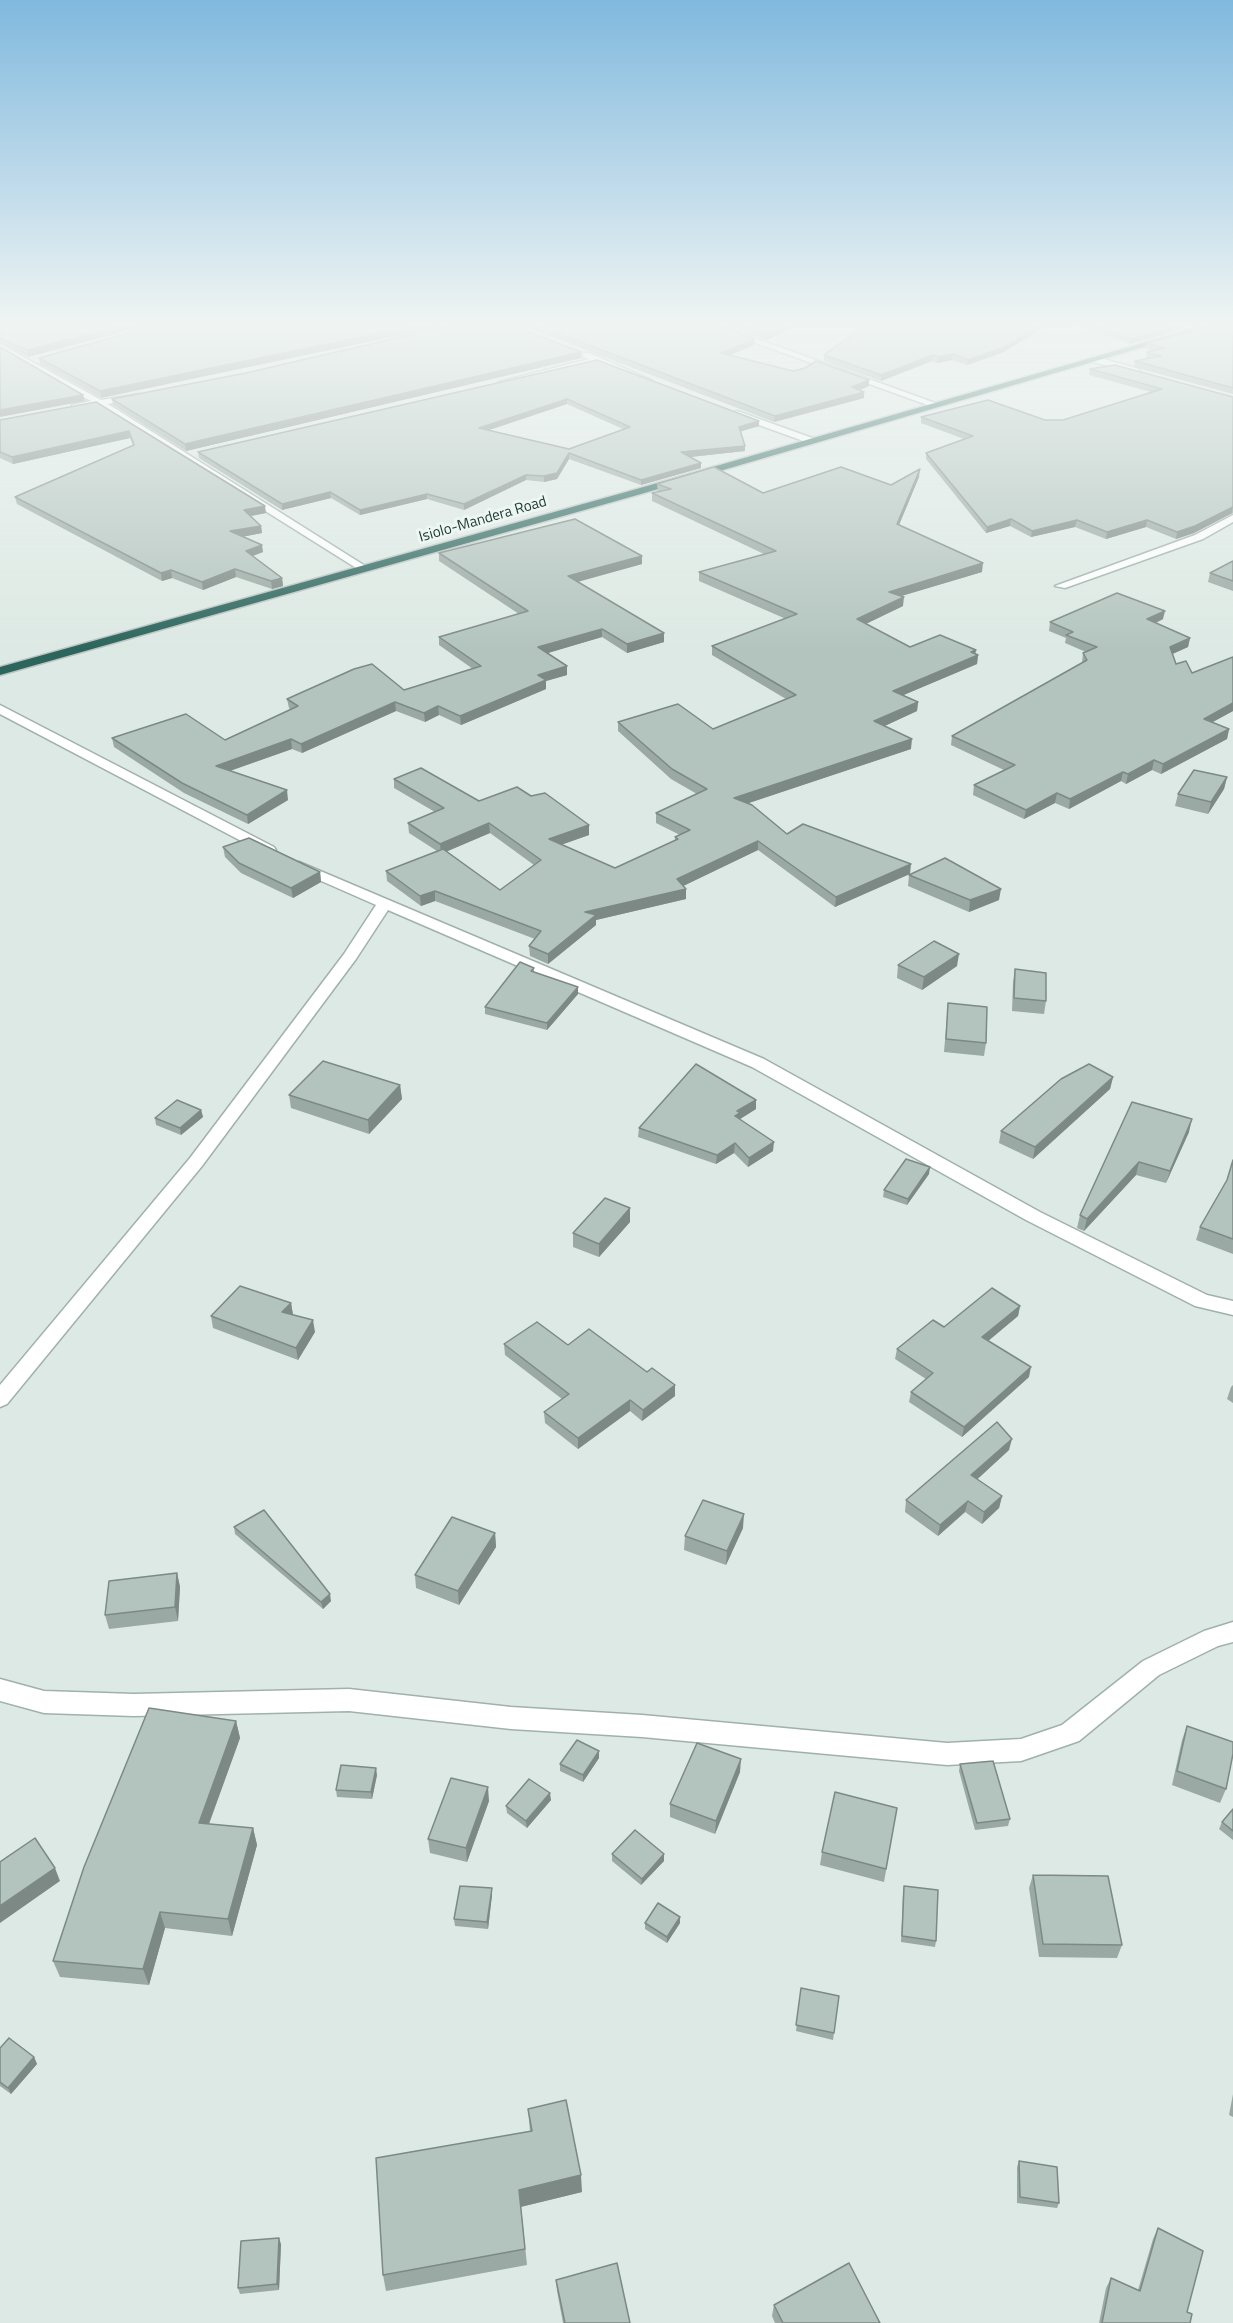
<!DOCTYPE html>
<style>
body{margin:0}
canvas{display:block;background:#dde9e4}
</style>
<canvas width="1233" height="2323"></canvas>
<script>
const g = document.querySelector('canvas').getContext('2d');
g.lineJoin = 'round';
function poly(rows) {
  const path = new Path2D();
  for (const r of rows) {
    path.moveTo(r[0], r[1]);
    for (let i = 2; i < r.length; i += 2) path.lineTo(r[i], r[i + 1]);
  }
  return path;
}
function strokePath(path, color, width, dash) {
  g.strokeStyle = color;
  g.lineWidth = width;
  g.lineCap = dash ? 'butt' : 'round';
  g.setLineDash(dash || []);
  g.stroke(path);
}
function fillPath(path, color) {
  g.fillStyle = color;
  g.fill(path, 'evenodd');
}
function drawText(font, color, halo, rows, align = 'center') {
  g.font = font + ' "Titillium Web",sans-serif';
  g.lineWidth = 6;
  g.setLineDash([]);
  g.textBaseline = 'middle';
  g.strokeStyle = halo;
  g.fillStyle = color;
  for (const [text, x, y, turn = 0] of rows) {
    g.save();
    g.translate(x, y);
    g.rotate((+turn || 0) * Math.PI / 180);
    g.textAlign = isNaN(turn) ? turn : align;
    if (halo) g.strokeText(text, 0, 0);
    g.fillText(text, 0, 0);
    g.restore();
  }
}
const minor = poly([
 [706,325,718,325,941,405,933,407,706,325],
 [1178,325,1191,325,1203,330,1199,332,1178,325],
 [0,344,101,400,140,394,140,398,108,404,370,569,361,571,98,406,72,409,72,405,91,401,0,350,0,344],
 [583,353,589,353,651,380,644,382,597,363,503,385,499,382,589,359,583,357,583,353],
 [1093,356,1139,369,1140,371,1136,374,1090,361,1093,356],
 [737,411,815,439,817,441,809,443,734,416,732,414,737,411],
 [1233,515,1233,522,1203,539,1065,588,1055,586,1195,535,1233,515],
 [0,705,274,847,276,850,274,853,264,853,0,714,0,705],
 [299,862,764,1059,1040,1212,1207,1295,1233,1301,1233,1315,1195,1306,1026,1220,752,1067,388,910,356,959,202,1166,7,1404,0,1407,0,1385,190,1158,344,954,376,905,294,869,292,866,294,863,299,862],
 [1233,1622,1233,1642,1218,1646,1159,1675,1079,1741,1021,1761,947,1765,642,1737,511,1729,349,1711,134,1716,44,1713,0,1701,0,1679,44,1691,134,1694,349,1689,511,1707,642,1715,947,1743,1021,1739,1062,1725,1143,1661,1204,1631,1233,1622]
]);
const highway = poly([
 [1205,325,1219,325,641,494,0,675,0,667,633,490,1205,325]
]);
strokePath(minor, '#a0b1ab', 3);
strokePath(highway, '#bcc4c2', 3);
fillPath(minor, '#fff');
fillPath(highway, '#2b655c');
fillPath(poly([
 [0,325,148,325,28,357,0,343],
 [157,325,101,398,40,364,39,358],
 [521,325,717,325,755,339,754,345,730,355,793,371,869,380,869,386,860,390,864,398,774,422],
 [725,325,800,325,766,340],
 [1075,325,1184,325,1183,329,1130,344],
 [1233,325,1233,394,1134,367,1135,361,1149,358,1146,358,1147,352,1153,351,1146,349,1147,343,1201,329],
 [581,352,581,358,186,451,113,405,112,399,246,373],
 [1004,352,967,365,952,360,937,363,932,361,881,381,824,361,824,355],
 [597,360,759,421,759,426,741,431,745,446,745,451,690,457,701,468,641,485,569,459,557,479,544,482,526,480,464,510,427,499,360,515,331,498,282,510,199,458,198,452],
 [567,404,623,429,569,449,489,430],
 [1090,369,1233,397,1233,513,1194,533,1176,539,1146,527,1106,539,1075,527,1031,537,1010,526,986,533,926,459,926,453,964,439,921,423,921,417,1045,420,1063,420,1151,392,1089,375],
 [96,402,266,513,251,516,261,526,262,533,242,537,263,552,253,556,282,578,283,586,272,589,236,577,203,590,172,578,162,581,17,504,15,497,133,445,130,438,13,464,0,458,0,420],
 [919,477,899,525,982,572,901,596,903,606,866,624,910,647,975,654,978,655,977,664,903,695,918,702,917,711,884,726,911,749,748,803,787,834,911,864,835,907,758,850,683,886,686,899,596,920,596,925,548,964,530,956,529,946,535,939,435,901,421,906,387,881,386,871,437,851,409,833,408,823,435,812,394,788,394,779,479,801,531,796,589,825,589,835,561,845,615,868,675,841,675,837,680,835,656,823,656,813,697,794,671,779,618,731,618,722,713,729,786,699,712,655,712,646,786,619,699,581,699,572,764,554,652,501,652,493,658,492,657,484,763,493,891,485],
 [490,833,534,865,500,890,447,851],
 [439,553,642,564,578,582,664,642,627,653,602,637,547,653,567,666,567,675,546,681,546,689,461,725,439,715,425,722,396,711,302,753,292,749,230,771,288,800,248,824,184,793,114,747,112,738,225,740,291,710,289,708,287,699,404,690,473,669,439,645,439,637,519,614,439,561],
 [1233,561,1233,591,1208,582,1210,573],
 [1163,619,1156,623,1190,638,1188,647,1172,654,1176,664,1192,673,1233,657,1233,711,1212,722,1229,729,1227,739,1161,774,1152,770,1126,784,1121,781,1069,809,1055,803,1024,819,973,795,974,785,1004,770,951,745,952,736,1082,663,1083,653,1086,652,1065,643,1066,638,1049,631,1050,622],
 [1227,777,1224,789,1208,814,1175,806,1178,794],
 [223,847,320,872,321,882,293,898,241,873,225,857],
 [909,875,999,900,969,912,908,886],
 [898,965,957,966,922,990,897,978],
 [534,968,534,973,578,994,547,1030,485,1014,485,1007],
 [1015,969,1046,1001,1044,1014,1012,1011,1013,982],
 [948,1003,986,1043,984,1056,944,1052,947,1016],
 [1113,1077,1110,1089,1033,1159,999,1143,1001,1131],
 [400,1085,402,1099,369,1134,291,1108,289,1095],
 [756,1100,756,1109,740,1119,773,1151,748,1167,734,1153,716,1164,638,1137,639,1128],
 [1132,1102,1189,1132,1166,1183,1136,1175,1084,1231,1077,1228,1080,1215],
 [201,1110,203,1117,181,1135,156,1125,155,1118],
 [1233,1160,1233,1254,1196,1240,1200,1227,1227,1180],
 [929,1174,907,1205,883,1197,884,1190],
 [630,1222,599,1257,573,1247,573,1233],
 [291,1303,293,1315,315,1332,298,1360,213,1328,211,1316],
 [1020,1306,1018,1316,988,1341,1029,1377,962,1437,909,1402,911,1392,926,1379,895,1359,897,1349,944,1327],
 [504,1344,568,1345,675,1396,642,1421,630,1411,578,1449,545,1423,544,1412,562,1399,505,1355],
 [1233,1385,1233,1403,1227,1399,1231,1387],
 [1009,1450,977,1479,1002,1496,999,1508,982,1524,965,1512,938,1536,905,1512,906,1500],
 [234,1527,331,1601,323,1609,235,1534],
 [743,1528,726,1565,684,1550,685,1536],
 [495,1533,496,1547,459,1605,416,1588,415,1575],
 [177,1573,180,1587,178,1621,109,1629,105,1615],
 [236,1721,240,1738,209,1824,253,1828,257,1845,232,1936,165,1928,149,1985,60,1977,53,1961],
 [1187,1726,1226,1789,1220,1803,1172,1785,1182,1740],
 [599,1751,599,1758,583,1782,560,1771,560,1764],
 [960,1764,1010,1819,1008,1826,975,1830,959,1771],
 [740,1772,715,1834,670,1817,670,1804],
 [377,1775,372,1799,337,1797,336,1790],
 [551,1800,527,1828,507,1813,506,1806],
 [489,1801,467,1862,430,1853,428,1839],
 [897,1808,884,1882,820,1865,822,1852],
 [1233,1809,1233,1840,1219,1829,1222,1822],
 [612,1854,664,1854,664,1861,641,1885,612,1861],
 [1033,1875,1122,1945,1117,1958,1039,1957,1029,1888],
 [904,1886,936,1941,935,1947,901,1942,903,1892],
 [492,1895,488,1929,455,1926,454,1919],
 [680,1917,680,1923,667,1943,645,1929,645,1923],
 [801,1988,839,1996,833,2040,796,2031],
 [0,2048,34,2057,37,2064,11,2094,0,2086],
 [1233,2094,1233,2117,1229,2115],
 [528,2109,582,2192,521,2207,527,2265,386,2291,383,2275,530,2132],
 [1019,2161,1059,2203,1057,2208,1017,2203,1017,2167],
 [1158,2228,1190,2323,1099,2323,1106,2288,1111,2278,1138,2290,1153,2239],
 [281,2244,279,2290,240,2294,238,2288],
 [556,2280,630,2323,563,2323,557,2291],
 [774,2305,880,2323,775,2323,772,2316]
]), '#9aa9a3');
fillPath(poly([
 [125,325,148,325,28,357,27,350],
 [420,325,449,325,101,398,100,391],
 [787,325,800,325,766,340,766,334],
 [1040,325,1048,325,1004,352,967,365,968,360],
 [1179,325,1184,325,1183,329,1130,344,1131,339],
 [755,339,754,345,721,359,721,353],
 [581,352,581,358,186,451,185,444],
 [953,354,952,360,937,363,938,357],
 [933,355,932,361,881,381,881,375],
 [869,380,869,386,851,393,852,387],
 [864,392,864,398,774,422,775,416],
 [83,395,85,401,0,417,0,410],
 [567,399,567,404,480,433,479,428],
 [759,421,759,426,739,432,739,427],
 [129,431,130,438,13,464,12,457],
 [745,446,745,451,681,458,681,452],
 [569,453,569,459,557,479,544,482,544,476],
 [701,463,701,468,641,485,641,480],
 [920,469,919,477,896,532,897,524],
 [526,475,526,480,464,510,464,504],
 [330,492,331,498,282,510,282,504],
 [427,494,427,499,360,515,360,510],
 [265,506,266,513,245,517,244,510],
 [1233,507,1232,513,1194,533,1176,539,1177,532],
 [1011,519,1010,526,986,533,987,527],
 [1077,520,1075,527,1031,537,1032,531],
 [1147,520,1146,527,1106,539,1107,532],
 [261,526,262,533,231,539,230,531],
 [262,545,263,552,247,558,246,551],
 [642,556,642,564,569,584,568,576],
 [983,563,982,572,888,600,889,592],
 [235,569,236,577,203,590,202,582],
 [171,570,172,578,162,581,161,573],
 [282,578,283,586,272,589,271,581],
 [904,597,903,606,857,628,857,619],
 [1165,611,1163,619,1145,628,1147,619],
 [602,629,602,637,538,656,538,647],
 [664,633,664,642,627,653,627,644],
 [1190,638,1188,647,1168,656,1170,647],
 [976,650,975,656,978,655,977,664,892,700,893,691],
 [567,666,567,675,546,681,546,689,461,725,460,716,538,675],
 [395,702,396,711,302,753,301,744],
 [918,702,917,711,874,731,874,721],
 [1233,703,1233,711,1202,728,1204,719],
 [438,706,439,715,425,722,424,713],
 [1229,729,1227,739,1161,774,1163,764],
 [291,739,292,749,218,775,216,766],
 [912,739,911,749,734,808,734,798],
 [1154,760,1152,770,1126,784,1128,774],
 [1123,772,1121,781,1069,809,1070,799],
 [1227,777,1224,789,1208,814,1211,802],
 [287,790,288,800,248,824,247,815],
 [1057,793,1055,803,1024,819,1026,810],
 [489,823,490,833,441,854,440,844],
 [589,825,589,835,549,849,549,839],
 [758,841,758,850,677,889,677,879],
 [911,864,910,874,835,907,836,897],
 [320,872,321,882,293,898,291,888],
 [686,889,686,899,596,920,596,925,548,964,548,954,585,912],
 [1001,889,999,900,969,912,970,900],
 [435,891,435,901,421,906,420,896],
 [959,954,957,966,922,990,924,977],
 [578,987,578,994,547,1030,547,1023],
 [1113,1077,1110,1089,1033,1159,1035,1147],
 [400,1085,402,1099,369,1134,368,1120],
 [756,1100,756,1109,740,1119,739,1122,735,1116,737,1111],
 [201,1110,203,1117,181,1135,180,1128],
 [1192,1119,1189,1132,1166,1183,1170,1171],
 [774,1142,773,1151,748,1167,749,1158],
 [735,1143,734,1153,716,1164,717,1155],
 [1139,1162,1136,1175,1084,1231,1087,1219],
 [930,1167,929,1174,907,1205,908,1199],
 [630,1208,630,1222,599,1257,599,1244],
 [291,1303,293,1315,282,1312],
 [1020,1306,1018,1316,981,1347,982,1337],
 [313,1320,315,1332,298,1360,296,1348],
 [1031,1367,1029,1377,962,1437,964,1427],
 [675,1385,675,1396,642,1421,643,1410],
 [630,1400,630,1411,578,1449,578,1438],
 [1012,1439,1009,1450,969,1487,971,1475],
 [1002,1496,999,1508,982,1524,984,1512],
 [968,1501,965,1512,938,1536,940,1525],
 [744,1514,743,1528,726,1565,727,1551],
 [495,1533,496,1547,459,1605,458,1591],
 [177,1573,180,1587,178,1621,175,1607],
 [330,1594,331,1601,323,1609,321,1602],
 [236,1721,240,1738,203,1840,199,1823],
 [599,1751,599,1758,583,1782,583,1775],
 [741,1759,740,1772,715,1834,716,1821],
 [376,1768,377,1775,372,1799,371,1792],
 [488,1787,489,1801,467,1862,466,1848],
 [550,1793,551,1800,527,1828,526,1821],
 [253,1828,257,1845,232,1936,228,1919],
 [664,1854,664,1861,641,1885,642,1879],
 [55,1868,60,1881,0,1923,0,1906],
 [492,1888,492,1895,488,1929,487,1922],
 [160,1912,165,1928,149,1985,143,1969],
 [680,1917,680,1923,667,1943,667,1937],
 [34,2057,37,2064,11,2094,8,2088],
 [581,2175,582,2192,520,2207,519,2190],
 [279,2238,281,2244,279,2290,277,2284]
]), '#7d8985');
const building = poly([
 [0,325,125,325,27,350,0,338,0,325],
 [157,325,420,325,100,391,39,358,157,325],
 [452,325,511,325,581,352,185,444,112,399,246,373,452,325],
 [536,325,717,325,755,339,721,353,793,371,805,368,816,361,869,380,852,387,864,392,775,416,536,325],
 [742,325,787,325,766,334,742,325],
 [865,325,1040,325,1005,347,968,360,953,354,938,357,933,355,881,375,824,355,865,325],
 [1091,325,1179,325,1131,339,1091,325],
 [1209,325,1233,325,1233,388,1135,361,1161,356,1147,352,1164,348,1147,343,1201,329,1209,325],
 [0,347,83,395,0,410,0,347],
 [597,360,759,421,739,427,745,446,681,452,701,463,641,480,569,453,557,473,544,476,526,475,464,504,427,494,360,510,330,492,282,504,198,452,597,360],
 [567,399,630,427,569,449,479,428,567,399],
 [1115,365,1233,397,1233,507,1195,526,1177,532,1147,520,1107,532,1077,520,1032,531,1011,519,987,527,926,453,973,436,921,417,988,400,1045,420,1063,420,1162,389,1090,369,1115,365],
 [96,402,265,506,244,510,261,526,230,531,262,545,246,551,282,578,271,581,235,569,202,582,171,570,161,573,15,497,134,445,129,431,12,457,0,452,0,420,96,402],
 [714,467,763,493,841,467,891,485,920,469,897,524,983,563,889,592,904,597,857,619,910,647,940,635,976,650,971,652,978,655,893,691,918,702,874,721,912,739,734,798,752,805,787,834,803,824,911,864,836,897,758,841,677,879,686,889,585,912,596,915,548,954,529,946,541,931,435,891,420,896,386,871,443,849,500,890,541,860,489,823,440,844,408,823,444,808,394,779,421,768,479,801,517,787,531,796,545,793,589,825,549,839,615,868,678,839,675,837,690,830,656,813,707,789,672,769,618,722,678,704,713,729,796,695,712,646,797,614,699,572,776,551,652,493,671,489,657,484,714,467],
 [575,519,642,556,568,576,664,633,627,644,602,629,538,647,567,666,538,675,546,680,460,716,438,706,424,713,395,702,301,744,291,739,216,766,287,790,247,815,182,783,112,738,186,714,225,740,298,706,287,699,354,669,372,664,404,690,481,666,439,637,528,611,439,553,575,519],
 [1233,561,1233,581,1210,573,1233,561],
 [1117,593,1165,611,1147,619,1190,638,1170,647,1176,664,1186,661,1192,673,1233,657,1233,703,1204,719,1229,729,1163,764,1154,760,1128,774,1123,772,1070,799,1057,793,1026,810,974,785,1015,765,952,736,1087,660,1083,653,1097,647,1066,635,1073,632,1050,622,1117,593],
 [1194,770,1227,777,1211,802,1178,794,1194,770],
 [249,838,320,872,291,888,239,863,223,847,249,838],
 [945,858,1001,889,970,900,909,875,945,858],
 [934,941,959,954,924,977,898,965,934,941],
 [520,962,534,968,531,971,578,987,547,1023,485,1007,520,962],
 [1015,969,1046,973,1046,1001,1014,998,1015,969],
 [948,1003,987,1007,986,1043,946,1039,948,1003],
 [323,1061,400,1085,368,1120,289,1095,323,1061],
 [696,1064,756,1100,737,1111,740,1113,735,1116,774,1142,749,1158,735,1143,717,1155,639,1128,696,1064],
 [1089,1064,1113,1077,1035,1147,1001,1131,1061,1079,1089,1064],
 [177,1100,201,1110,180,1128,155,1118,177,1100],
 [1132,1102,1192,1119,1170,1171,1139,1162,1087,1219,1080,1215,1132,1102],
 [906,1159,930,1167,908,1199,884,1190,906,1159],
 [1233,1160,1233,1239,1200,1227,1227,1180,1233,1160],
 [605,1198,630,1208,599,1244,573,1233,605,1198],
 [240,1286,291,1303,282,1312,313,1320,296,1348,211,1316,240,1286],
 [992,1288,1020,1306,982,1337,1031,1367,964,1427,911,1392,933,1373,897,1349,933,1320,944,1327,992,1288],
 [537,1322,568,1345,589,1329,647,1372,652,1368,675,1385,643,1410,630,1400,578,1438,544,1412,569,1394,504,1344,537,1322],
 [997,1422,1012,1439,971,1475,1002,1496,984,1512,968,1501,940,1525,906,1500,997,1422],
 [703,1500,744,1514,727,1551,685,1536,703,1500],
 [264,1510,330,1594,321,1602,234,1527,264,1510],
 [452,1517,495,1533,458,1591,415,1575,452,1517],
 [177,1573,175,1607,105,1615,109,1581,177,1573],
 [149,1708,236,1721,199,1823,253,1828,228,1919,160,1912,143,1969,53,1961,84,1867,149,1708],
 [1187,1726,1233,1742,1233,1754,1226,1789,1177,1771,1187,1726],
 [577,1740,599,1751,583,1775,560,1764,577,1740],
 [697,1743,741,1759,716,1821,670,1804,697,1743],
 [993,1761,1010,1819,977,1823,960,1764,993,1761],
 [341,1765,376,1768,371,1792,336,1790,341,1765],
 [451,1778,488,1787,466,1848,428,1839,451,1778],
 [529,1779,550,1793,526,1821,506,1806,529,1779],
 [835,1792,897,1808,886,1869,822,1852,835,1792],
 [1233,1809,1233,1831,1222,1822,1233,1809],
 [635,1830,664,1854,642,1879,612,1854,635,1830],
 [35,1838,55,1868,0,1906,0,1862,35,1838],
 [1033,1875,1108,1876,1122,1945,1043,1944,1033,1875],
 [460,1886,492,1888,487,1922,454,1919,460,1886],
 [904,1886,938,1890,936,1941,902,1936,904,1886],
 [658,1903,680,1917,667,1937,645,1923,658,1903],
 [801,1988,839,1996,834,2033,796,2025,801,1988],
 [9,2038,34,2057,8,2088,0,2082,0,2048,9,2038],
 [566,2100,581,2175,519,2190,525,2249,383,2275,376,2158,532,2131,528,2109,566,2100],
 [1019,2161,1057,2167,1059,2203,1020,2197,1019,2161],
 [1158,2228,1203,2251,1187,2312,1192,2314,1190,2323,1102,2323,1111,2278,1140,2291,1158,2228],
 [279,2238,277,2284,238,2288,241,2241,279,2238],
 [617,2263,630,2323,565,2323,556,2280,617,2263],
 [849,2263,880,2323,783,2323,774,2305,849,2263]
]);
fillPath(building, '#b3c4be');
strokePath(building, '#7d8985', 1.5);
const sky = g.createLinearGradient(0, 0, 0, 650);
sky.addColorStop(0, '#80b9de');
sky.addColorStop(0.5, '#f0f5f3');
sky.addColorStop(1, '#f0f5f300');
g.fillStyle = sky;
g.fillRect(0, 0, 1233, 650);
drawText('15px', '#1f3933', '#edf6f2', [
 ["Isiolo-Mandera Road",483,520,-16]
]);
</script>
